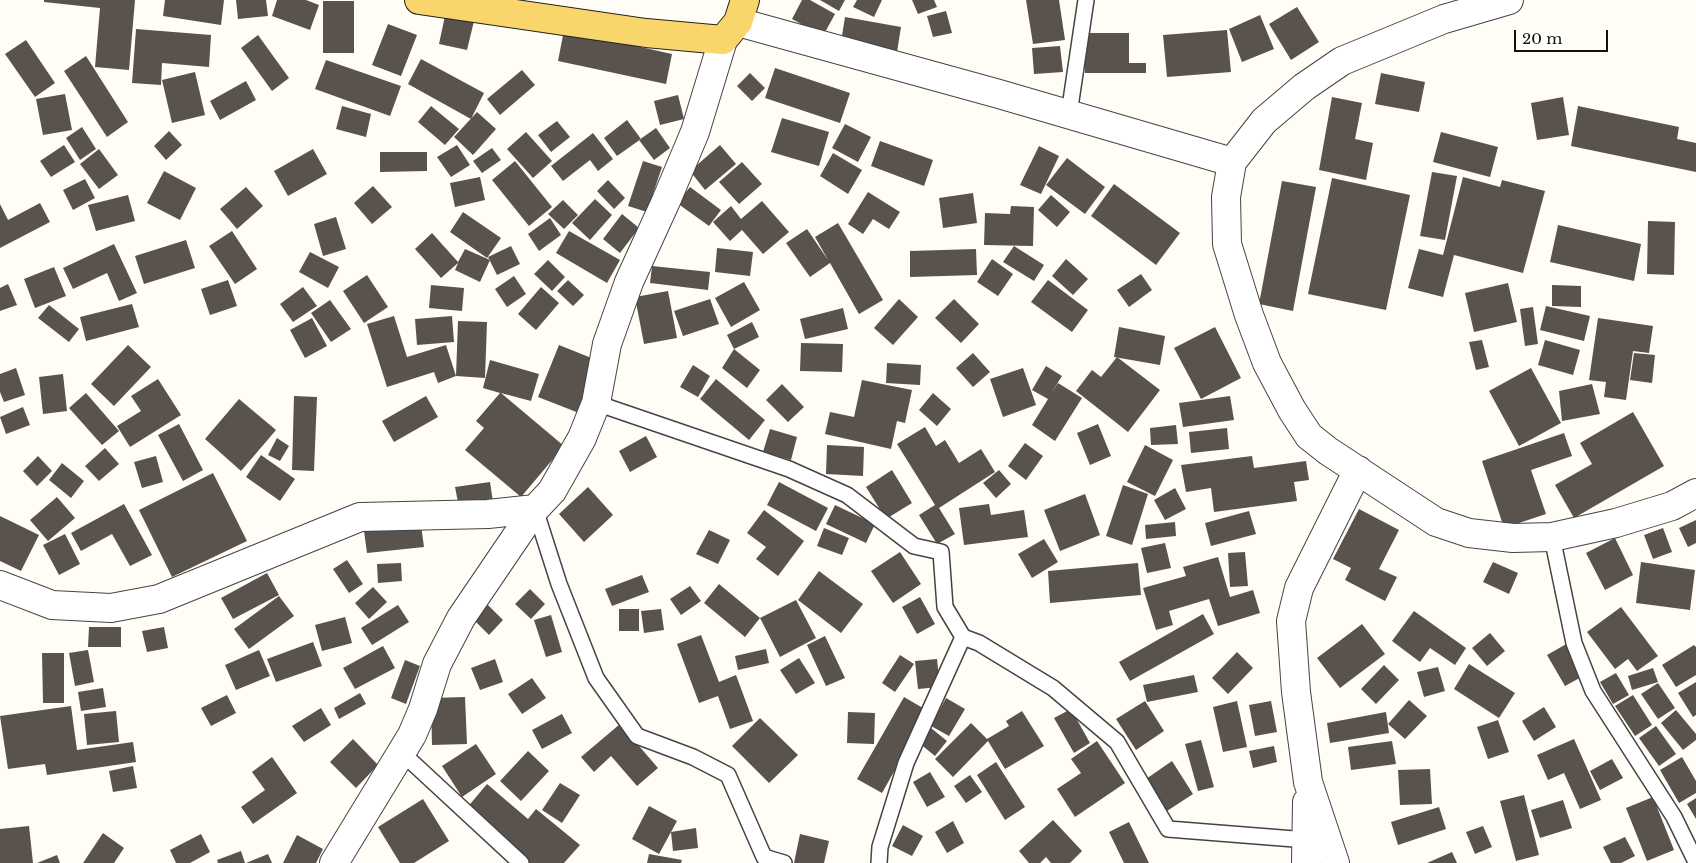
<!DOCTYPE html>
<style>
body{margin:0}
#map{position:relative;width:1696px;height:863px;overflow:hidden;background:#fffdf5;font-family:"Libre Baskerville",serif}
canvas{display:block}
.scale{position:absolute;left:1514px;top:30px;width:94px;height:22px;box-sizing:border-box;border:2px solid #111;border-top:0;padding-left:6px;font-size:15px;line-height:18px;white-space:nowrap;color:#111;-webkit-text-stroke:4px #fff;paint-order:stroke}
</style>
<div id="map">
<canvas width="1696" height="863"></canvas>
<div class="scale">20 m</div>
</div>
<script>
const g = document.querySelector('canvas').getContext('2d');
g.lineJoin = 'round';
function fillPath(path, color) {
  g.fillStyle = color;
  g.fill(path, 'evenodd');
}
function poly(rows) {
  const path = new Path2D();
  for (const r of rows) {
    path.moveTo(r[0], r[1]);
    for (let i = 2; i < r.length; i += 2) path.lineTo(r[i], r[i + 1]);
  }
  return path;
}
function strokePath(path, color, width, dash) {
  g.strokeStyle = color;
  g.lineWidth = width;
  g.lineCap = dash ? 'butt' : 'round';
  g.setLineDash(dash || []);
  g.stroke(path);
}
fillPath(poly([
 [44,0,135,0,129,70,95,67,100,8,44,2],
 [165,0,224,0,221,25,163,16],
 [236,0,266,0,268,16,238,19],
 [277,0,306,0,319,5,310,30,272,16],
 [802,0,810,0,835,14,823,36,792,19],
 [820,0,845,0,839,11],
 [857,0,882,0,874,17,853,7],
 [912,0,934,0,937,7,918,14],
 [1026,0,1059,0,1065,40,1033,44],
 [323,1,354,1,354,53,323,53],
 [1297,7,1319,42,1291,60,1269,24],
 [446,11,475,17,467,50,439,44],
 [946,11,952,33,933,37,927,16],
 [1260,15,1274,49,1242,62,1229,29],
 [845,17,901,27,897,52,841,42],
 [388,24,417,35,401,76,372,65],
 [136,29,211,35,209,67,162,63,161,85,132,83],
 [564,30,672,54,666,84,558,61],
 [1227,30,1231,72,1167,77,1163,35],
 [1084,33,1129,33,1129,63,1146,63,1146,73,1085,73],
 [258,35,289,78,272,91,241,48],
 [26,40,55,83,35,97,5,54],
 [1060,46,1063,72,1034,74,1032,48],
 [86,56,128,122,107,137,64,71],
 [421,59,484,93,471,119,408,84],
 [326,60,401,86,390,116,315,89],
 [775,68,850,93,840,123,765,98],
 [522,70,535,85,500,115,487,99],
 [195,72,205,115,172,123,162,80],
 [750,73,765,88,752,101,737,86],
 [1381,73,1425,82,1419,112,1375,104],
 [246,81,256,100,220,120,210,101],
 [65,94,72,130,43,135,36,99],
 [678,95,684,119,660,125,654,101],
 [1332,97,1362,103,1355,139,1373,143,1366,180,1319,170],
 [1563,97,1569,135,1537,140,1531,103],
 [342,106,371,114,366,137,336,129],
 [431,106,459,129,445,145,418,122],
 [1578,106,1679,127,1677,139,1696,143,1696,172,1571,146],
 [477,112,496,129,473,155,454,137],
 [782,118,829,132,819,166,771,152],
 [627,120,641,139,617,156,604,138],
 [557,121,570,137,551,152,538,135],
 [845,124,871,137,858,162,832,148],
 [82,127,96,149,80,160,66,138],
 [656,128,670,148,654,160,639,140],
 [169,131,182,145,166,160,154,146],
 [526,132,552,161,533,178,507,149],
 [1441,132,1498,147,1490,177,1433,162],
 [593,133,613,159,598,171,590,160,563,181,551,166],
 [880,141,933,160,924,186,871,166],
 [64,145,75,162,51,177,40,161],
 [457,145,470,165,451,177,437,157],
 [720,145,736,164,705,190,690,171],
 [1039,146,1059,156,1041,194,1020,185],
 [492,148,501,160,482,173,473,161],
 [99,149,118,175,99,189,80,164],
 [313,149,327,174,288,196,274,171],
 [380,152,427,152,427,171,380,172],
 [833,153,862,170,848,194,820,176],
 [1067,158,1105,187,1085,214,1046,185],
 [515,161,552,207,529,226,492,180],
 [643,161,662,167,647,212,628,206],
 [742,162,762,184,739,204,719,182],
 [164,171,196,188,180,220,147,203],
 [1432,172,1457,176,1445,240,1420,236],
 [480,177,485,200,455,207,450,183],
 [1463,177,1500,187,1502,180,1545,191,1523,273,1454,255,1443,297,1408,288,1419,249,1443,255],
 [1332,178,1410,195,1386,310,1308,294],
 [85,179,95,198,73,210,63,190],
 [608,180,625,198,614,209,597,191],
 [1282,181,1316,187,1293,311,1259,304],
 [1114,184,1180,233,1156,265,1091,216],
 [373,186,392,207,372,224,354,203],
 [246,187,263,206,237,229,220,209],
 [690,187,721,210,709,226,677,203],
 [868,192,900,212,889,229,873,219,863,234,848,224],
 [973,193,977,223,943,228,939,198],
 [128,195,135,221,96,231,88,205],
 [1051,195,1070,212,1057,227,1038,210],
 [595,199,612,215,590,240,572,223],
 [563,200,578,215,564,229,548,214],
 [762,201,789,232,763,254,742,230,730,241,713,222,731,206,741,219],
 [40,203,50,222,0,248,0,204,8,220],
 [1011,206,1034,207,1033,246,984,245,985,213,1010,214],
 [463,212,501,238,487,258,450,232],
 [622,214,639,228,620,253,603,239],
 [336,217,346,249,323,256,314,224],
 [550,218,561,235,539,251,528,234],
 [1648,221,1675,222,1674,275,1647,274],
 [838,223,883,300,859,314,830,263,810,277,786,243,807,229,828,260,815,237],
 [1558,225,1641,244,1634,281,1550,262],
 [232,231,257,269,235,284,209,246],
 [569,231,620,260,607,283,556,253],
 [432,233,458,262,465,249,490,260,480,282,455,270,458,263,441,278,415,249],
 [186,240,195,268,144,284,135,256],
 [114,244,137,293,119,301,107,273,73,289,63,268],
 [511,246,520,264,497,275,488,257],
 [1014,246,1044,265,1034,281,1003,262],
 [717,248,753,252,750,276,715,272],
 [976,249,977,275,910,277,910,251],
 [310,252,339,267,328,288,299,272],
 [992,259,1013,274,998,296,977,282],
 [1066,259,1088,279,1073,295,1052,276],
 [548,260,565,277,552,291,534,274],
 [652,266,710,272,708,290,650,283],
 [54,267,66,296,35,308,24,279],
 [1141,274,1152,290,1129,307,1117,290],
 [367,275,388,307,364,323,343,291],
 [514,276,526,294,507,307,495,289],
 [228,280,237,306,210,315,201,289],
 [568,280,584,295,573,306,557,291],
 [1048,280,1088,310,1072,332,1031,302],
 [744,282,760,310,731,327,715,298],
 [1508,283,1517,322,1474,332,1465,293],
 [8,284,17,305,0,311,0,288],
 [431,285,464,288,462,311,429,308],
 [1552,285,1581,286,1581,307,1552,306],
 [303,287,317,306,293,322,280,304],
 [541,287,559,303,536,330,518,314],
 [668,291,677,338,644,344,635,297],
 [710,299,719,324,683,336,674,311],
 [899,299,918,317,893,345,874,328],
 [954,299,979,324,961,343,935,318],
 [330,300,351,329,331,342,311,313],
 [132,304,139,327,86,341,80,317],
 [49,305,79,329,69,342,38,318],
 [1546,306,1590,316,1584,341,1540,330],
 [1533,307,1538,344,1525,346,1520,309],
 [843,308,848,329,805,339,800,319],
 [394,316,407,357,446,345,456,376,458,321,487,322,485,378,456,376,438,383,434,372,387,387,367,324],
 [452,316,454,342,417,345,415,319],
 [312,318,327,346,305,358,290,330],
 [1598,318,1653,326,1649,353,1633,351,1626,400,1604,397,1606,382,1589,380],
 [752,322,759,337,734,349,727,335],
 [1119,327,1165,336,1160,365,1114,357],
 [1215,327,1241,378,1201,399,1174,348],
 [1482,340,1489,367,1476,370,1469,342],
 [1545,340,1580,350,1573,375,1538,365],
 [801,343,843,344,842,372,800,371],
 [128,345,151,367,114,406,91,384],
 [559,345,599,361,579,413,538,397],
 [734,349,760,370,747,388,722,368],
 [973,353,990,372,973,387,956,368],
 [1634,353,1655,355,1652,383,1630,380],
 [1117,357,1160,390,1128,432,1076,391,1092,370,1101,377],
 [490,360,539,374,531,401,501,393,564,446,521,497,465,450,484,428,476,421,500,393,483,388],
 [887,363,921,365,920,385,886,383],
 [693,365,710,376,698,397,680,387],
 [1046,366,1062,376,1050,395,1058,383,1082,398,1055,441,1032,425,1048,399,1032,390],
 [16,368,25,395,4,402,0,392,0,374],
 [1023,368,1036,405,1003,417,990,379],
 [1531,368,1561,423,1519,446,1489,391],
 [63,374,67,411,43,414,39,377],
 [158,379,181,415,130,447,117,426,141,411,131,396],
 [716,379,765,420,749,440,700,399],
 [862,380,912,390,905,423,897,421,891,449,825,434,830,412,854,417],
 [782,384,804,407,788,422,766,400],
 [1592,384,1600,414,1562,421,1559,391],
 [86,393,119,431,102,445,69,408],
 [933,393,951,409,937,426,919,410],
 [294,396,317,397,314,471,292,470],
 [426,396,438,417,394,442,382,421],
 [1230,396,1234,420,1183,427,1179,403],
 [239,399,276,430,241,471,205,439],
 [23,407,30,425,6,434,0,417],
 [1633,412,1664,466,1574,518,1555,485,1592,464,1580,443],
 [179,424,203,470,183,481,158,435],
 [1098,424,1111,456,1090,465,1077,433],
 [1176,425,1178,444,1151,445,1150,428],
 [925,427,936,446,945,440,959,463,981,449,995,472,939,508,955,534,937,544,919,515,935,505,897,444],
 [1227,428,1229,449,1191,453,1189,432],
 [770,429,797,437,791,460,763,452],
 [1564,433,1572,456,1531,470,1546,514,1504,528,1482,461],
 [646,436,657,457,630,472,619,451],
 [277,438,289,446,280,461,268,455],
 [1025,443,1043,456,1026,480,1008,466],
 [827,445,864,447,863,476,826,474],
 [1145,445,1173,460,1155,496,1127,482],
 [105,448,119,464,99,481,85,466],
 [261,455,295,479,280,501,246,477],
 [38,456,52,471,37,486,23,471],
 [156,456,163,482,142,488,134,462],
 [1252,456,1254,468,1306,461,1309,480,1294,482,1297,501,1214,512,1211,488,1186,492,1181,465],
 [62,463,84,481,71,498,49,480],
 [892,470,912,503,886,519,866,487],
 [999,470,1011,484,996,498,983,483],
 [213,473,247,541,172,577,139,510],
 [490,482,493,502,459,507,455,487],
 [779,482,828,508,816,531,767,505],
 [1123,485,1148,494,1132,545,1106,536],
 [588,487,613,515,584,542,559,514],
 [1175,488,1186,509,1165,520,1154,500],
 [1085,494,1100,535,1060,551,1044,510],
 [57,497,75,518,48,541,30,520],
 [124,504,152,555,130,566,112,534,81,551,71,533],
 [989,504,991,515,1024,510,1028,537,964,545,959,508],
 [835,505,875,524,866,543,826,524],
 [1359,509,1399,530,1379,569,1397,577,1385,601,1345,580,1351,568,1333,559],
 [764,510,804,541,778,576,756,559,766,547,747,533],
 [1249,511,1256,534,1211,546,1205,523],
 [0,516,39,535,21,571,0,561],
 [1696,520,1696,543,1688,547,1679,528],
 [1175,522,1176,536,1146,539,1145,525],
 [421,525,424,547,367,553,364,531],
 [824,528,849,538,842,555,817,546],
 [1663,528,1672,552,1653,559,1644,535],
 [709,530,730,540,718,564,696,554],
 [65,534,80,564,59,575,43,545],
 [1615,538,1633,575,1605,590,1586,553],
 [1044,539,1058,562,1032,578,1018,554],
 [1165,543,1171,568,1147,573,1141,548],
 [900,552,921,584,893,603,871,571],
 [1245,552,1248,586,1230,587,1228,553],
 [1218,557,1230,597,1253,590,1260,613,1218,626,1209,599,1169,611,1173,625,1156,630,1143,588,1186,576,1183,567],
 [347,560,363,584,349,593,333,569],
 [1493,562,1518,573,1509,594,1483,582],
 [1641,562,1695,570,1690,610,1636,603],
 [401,563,402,581,378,583,377,564],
 [1138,563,1141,595,1050,603,1048,571],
 [819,571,863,604,841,633,798,600],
 [267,573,279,595,233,619,221,598],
 [642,575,649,592,612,606,605,589],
 [719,584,760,618,796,600,816,638,780,657,760,618,745,637,704,603],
 [690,586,701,601,681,615,670,599],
 [373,587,387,602,369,619,355,603],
 [530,589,545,604,531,619,515,604],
 [279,596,294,616,249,649,234,629],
 [920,597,935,624,917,634,902,607],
 [398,605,409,622,372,645,361,628],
 [488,605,503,620,489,635,473,619],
 [1621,607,1658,656,1637,671,1628,659,1615,669,1587,632],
 [619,609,639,609,639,631,619,631],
 [661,609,664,630,644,633,641,611],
 [1414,611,1466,648,1455,665,1430,648,1420,662,1392,641],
 [1203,614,1214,634,1130,681,1119,662],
 [551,615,562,652,546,657,534,620],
 [345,617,352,643,322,651,315,625],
 [1362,624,1385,654,1340,688,1317,658],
 [89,627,121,627,121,647,88,647],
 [164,627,168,648,147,652,142,631],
 [1490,633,1505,651,1487,666,1472,648],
 [701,635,719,682,736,675,753,721,730,729,718,696,699,703,677,644],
 [825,636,845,678,826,686,807,645],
 [313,642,322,666,276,682,267,659],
 [1568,643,1585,675,1565,686,1547,655],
 [1694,645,1696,647,1696,675,1676,687,1662,665],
 [383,646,395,668,355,689,343,668],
 [766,649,769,663,738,670,735,656],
 [88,650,94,682,75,686,69,653],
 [259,650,270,676,236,690,225,665],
 [1237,652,1253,668,1228,694,1212,678],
 [42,653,64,653,64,703,43,703],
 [900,655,914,664,895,692,882,683],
 [799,658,815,683,796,694,780,670],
 [495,659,503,682,480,690,471,668],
 [937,659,940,687,918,689,915,661],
 [405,660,420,666,406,704,391,698],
 [1469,664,1515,693,1499,718,1454,689],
 [1384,665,1399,680,1376,704,1361,689],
 [1438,667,1445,691,1424,697,1417,672],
 [1653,668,1658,682,1632,690,1628,676],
 [1616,673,1629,695,1613,704,1600,682],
 [1194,675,1198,692,1147,702,1143,685],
 [532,678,546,698,522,714,508,694],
 [1696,682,1696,715,1693,717,1678,693],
 [1658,683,1675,708,1658,719,1641,694],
 [103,688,106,707,81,711,78,692],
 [360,693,366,704,339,719,334,708],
 [227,695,236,713,211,726,201,708],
 [1633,695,1652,725,1635,736,1615,706],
 [465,697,467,744,432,745,431,698],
 [904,697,928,711,882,793,857,779],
 [946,698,965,709,949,736,931,726],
 [1409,700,1427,716,1405,739,1388,724],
 [1145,701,1164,731,1136,750,1116,719],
 [1237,701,1247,747,1223,752,1213,707],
 [1271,701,1277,732,1255,736,1249,705],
 [71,706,77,750,133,742,136,762,47,775,45,764,8,769,0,716],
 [1544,707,1556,727,1534,741,1522,721],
 [321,708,331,725,304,742,292,726],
 [1071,709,1090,743,1074,753,1054,718],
 [1676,710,1696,734,1696,740,1683,750,1661,723],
 [116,711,119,742,87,745,84,714],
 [1022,711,1044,746,1005,769,988,741,953,777,935,759,971,723,987,739,1009,726,1006,721],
 [848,712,875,713,874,744,847,743],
 [1386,712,1389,733,1330,743,1327,723],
 [562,714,572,733,542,749,532,730],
 [760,718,798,755,769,783,732,746],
 [1498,720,1509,752,1488,759,1477,727],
 [620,724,658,768,637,786,611,756,594,772,581,757],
 [1656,726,1676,754,1659,766,1639,738],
 [931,728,947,741,935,756,919,743],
 [353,739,378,765,356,788,330,762],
 [1574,739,1601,800,1580,809,1564,773,1548,780,1537,755],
 [1201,740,1214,787,1198,791,1185,744],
 [1097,741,1125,783,1075,817,1057,789,1081,773,1071,759],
 [1392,741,1396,764,1351,770,1348,747],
 [476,744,496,774,462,797,442,766],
 [1274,746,1277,762,1253,768,1249,751],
 [528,751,549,771,521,801,500,781],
 [272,757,297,793,253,824,241,807,265,790,252,772],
 [1682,757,1696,781,1696,793,1679,803,1660,770],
 [1612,759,1623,778,1600,790,1590,771],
 [1172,761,1193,794,1167,811,1146,779],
 [996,762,1025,807,1005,820,977,775],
 [133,766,137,788,113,792,109,771],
 [1430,769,1432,804,1400,805,1398,770],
 [930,772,945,797,927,807,913,782],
 [970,775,982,792,966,803,954,786],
 [560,783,580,795,562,823,542,810],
 [487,784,528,819,536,809,580,845,564,863,529,863,466,809],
 [1524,795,1539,855,1516,861,1500,801],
 [1653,797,1674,850,1647,861,1626,808],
 [1696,798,1696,819,1687,804],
 [423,799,449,841,414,863,400,863,378,827],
 [1563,800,1572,828,1540,838,1531,810],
 [649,806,677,821,659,854,632,839],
 [1439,807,1446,829,1398,845,1391,822],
 [1053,820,1082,851,1070,863,1051,863,1046,857,1040,863,1029,863,1019,851],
 [953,821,964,843,947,853,935,832],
 [1129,822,1149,863,1124,863,1109,832],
 [903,825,923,836,912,856,892,846],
 [29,826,33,863,0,863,0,829],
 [1483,826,1492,847,1475,854,1466,832],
 [696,828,698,848,673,851,671,832],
 [103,833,124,848,114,863,83,863],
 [201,834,210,852,190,863,176,863,170,850],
 [800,834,829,841,824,863,794,863],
 [297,835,323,849,316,863,283,863],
 [1625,837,1635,856,1621,863,1611,863,1603,847],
 [241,851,245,863,218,863,217,860],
 [1452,852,1457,863,1427,863],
 [268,854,272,863,246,863],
 [649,854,682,860,681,863,647,863],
 [57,855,60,863,37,863]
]), '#5a524d');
const service = poly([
 [1069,114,1086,0],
 [596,403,789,469,847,495,914,546,941,552,945,607,963,637,979,643,1053,688,1117,742,1168,829,1307,840],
 [535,509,559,584,596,678,637,736,693,757,728,775,764,857,784,863],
 [1552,537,1574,643,1593,691,1674,817,1696,862],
 [401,752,521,863],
 [879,863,880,847,906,763,963,637]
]);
const minor = poly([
 [1509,0,1444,19,1342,61,1304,87,1264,121,1232,162,1226,197,1227,244,1249,315,1267,363,1292,410,1309,436,1328,451,1436,522,1469,533,1513,538,1552,537,1616,523,1672,506,1696,493],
 [738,22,999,94,1232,162],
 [0,585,52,605,111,608,159,599,360,517,488,514,535,509,552,491,582,438,596,403,607,344,629,282,666,201,695,132,723,40],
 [334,863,412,735,423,709,437,664,461,618,535,509],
 [1306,863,1307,802],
 [1335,863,1308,782,1296,692,1291,621,1299,588,1358,470]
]);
const primary = poly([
 [419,0,646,33,723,40,738,22,745,0]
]);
strokePath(service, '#444', 18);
strokePath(minor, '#444', 30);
strokePath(primary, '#222', 30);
strokePath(service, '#fff', 15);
strokePath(minor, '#fff', 28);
strokePath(primary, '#f9d66b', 28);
</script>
